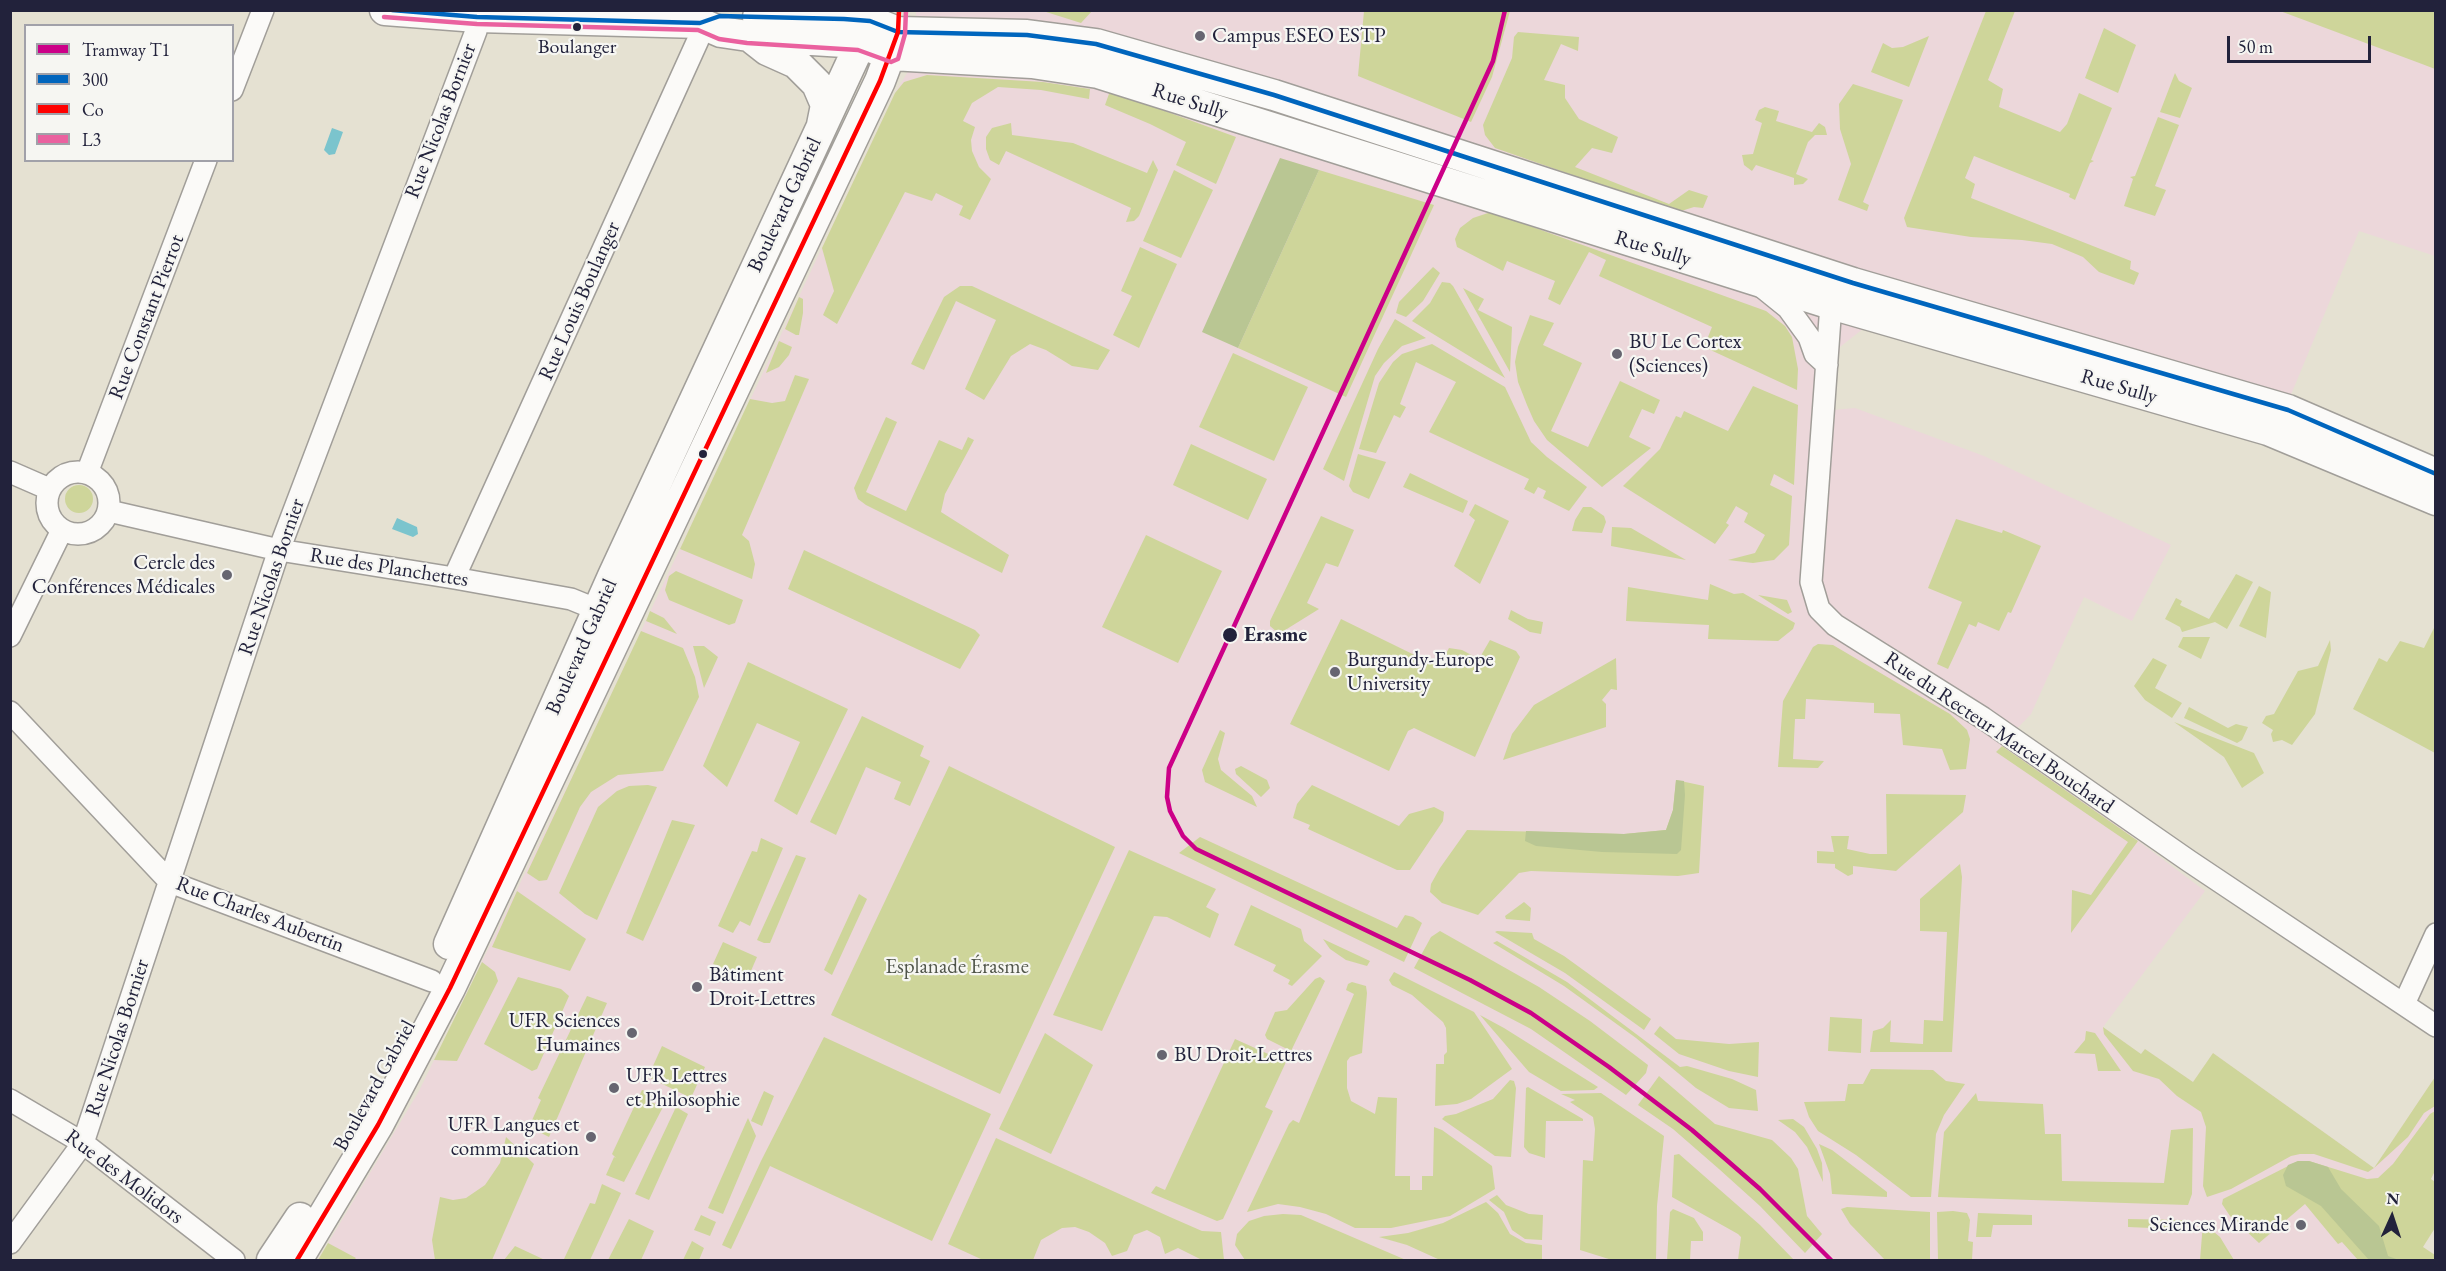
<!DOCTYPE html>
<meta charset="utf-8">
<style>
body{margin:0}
#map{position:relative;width:2446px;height:1271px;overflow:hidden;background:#e5e1d2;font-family:"EB Garamond",serif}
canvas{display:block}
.frame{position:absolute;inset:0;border:12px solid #22223b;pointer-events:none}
.legend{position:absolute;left:24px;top:24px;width:210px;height:138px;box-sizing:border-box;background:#f6f6f2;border:2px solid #a1a1a9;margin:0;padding:8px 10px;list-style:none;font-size:18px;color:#22223b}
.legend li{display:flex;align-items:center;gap:12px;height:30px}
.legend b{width:30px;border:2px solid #a1a1a9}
.north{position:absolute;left:2362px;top:1187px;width:60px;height:60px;-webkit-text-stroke:4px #f6f6f2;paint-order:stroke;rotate:3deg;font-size:16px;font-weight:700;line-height:24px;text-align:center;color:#22223b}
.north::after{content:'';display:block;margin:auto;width:21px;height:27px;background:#22223b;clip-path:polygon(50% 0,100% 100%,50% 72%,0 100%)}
.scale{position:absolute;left:2227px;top:36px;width:144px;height:27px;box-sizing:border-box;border:3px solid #22223b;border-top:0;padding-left:8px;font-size:18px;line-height:21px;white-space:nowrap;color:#22223b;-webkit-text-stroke:4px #f6f6f2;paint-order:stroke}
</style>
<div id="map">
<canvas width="2446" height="1271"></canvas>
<div class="frame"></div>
<ul class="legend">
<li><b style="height:8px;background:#c08"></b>Tramway T1</li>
<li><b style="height:8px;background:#0065bd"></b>300</li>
<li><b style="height:8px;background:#f00"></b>Co</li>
<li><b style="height:8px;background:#ea619f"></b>L3</li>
</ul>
<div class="north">N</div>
<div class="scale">50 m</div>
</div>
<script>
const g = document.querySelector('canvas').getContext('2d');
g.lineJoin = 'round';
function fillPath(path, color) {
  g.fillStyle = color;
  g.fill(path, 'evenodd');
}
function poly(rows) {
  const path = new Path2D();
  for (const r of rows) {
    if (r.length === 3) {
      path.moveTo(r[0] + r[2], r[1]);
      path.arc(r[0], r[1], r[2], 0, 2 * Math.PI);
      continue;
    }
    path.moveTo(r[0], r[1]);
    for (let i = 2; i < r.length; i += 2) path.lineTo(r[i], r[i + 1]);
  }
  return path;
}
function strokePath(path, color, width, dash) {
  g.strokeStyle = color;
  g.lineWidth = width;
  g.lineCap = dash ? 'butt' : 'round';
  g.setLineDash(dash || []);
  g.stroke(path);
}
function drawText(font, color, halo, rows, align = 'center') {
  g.font = font + ' "EB Garamond",serif';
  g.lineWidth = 4.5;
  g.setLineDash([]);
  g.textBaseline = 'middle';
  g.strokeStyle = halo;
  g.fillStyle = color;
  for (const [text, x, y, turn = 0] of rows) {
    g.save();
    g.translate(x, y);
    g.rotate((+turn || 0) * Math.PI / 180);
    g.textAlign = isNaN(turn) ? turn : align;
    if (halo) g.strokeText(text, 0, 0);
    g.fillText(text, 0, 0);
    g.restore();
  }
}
fillPath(poly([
 [916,11,2435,11,2435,256,2359,231,2290,397,1873,321,1840,347,1833,410,1855,408,1984,456,2171,545,2132,621,2084,597,2031,714,2005,741,2205,891,2103,1027,2141,1054,2145,1049,2193,1082,2213,1053,2374,1168,2435,1077,2436,1172,2431,1179,2435,1182,2435,1228,2423,1247,2435,1255,2435,1260,318,1260,419,1091,583,754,895,93,915,60]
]), '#ecd7da');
fillPath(poly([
 [1043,11,1092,10,1092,11,1081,23],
 [1364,11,1510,11,1492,77,1471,122,1358,76],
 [1986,11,2015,11,1988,80,2003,89,1999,107,2060,132,2067,124,2079,93,2112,108,2091,160,2094,161,2090,163,2075,200,2069,197,2070,194,1974,156,1965,178,1975,184,1971,198,2131,261,2130,269,2139,273,2134,285,2099,272,2083,257,2052,244,2022,240,1971,237,1907,227,1904,218],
 [2280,11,2435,11,2435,69,2422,64],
 [2104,28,2136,45,2118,93,2085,78],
 [1518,32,1579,37,1578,51,1561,44,1544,80,1565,85,1565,98,1579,119,1618,137,1612,153,1592,148,1575,167,1669,204,1689,190,1708,196,1703,208,1694,207,1678,212,1495,148,1485,135,1483,125,1512,58,1514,37],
 [1929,36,1909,87,1871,72,1883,43,1892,48,1903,47],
 [2175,73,2179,81,2192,88,2180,118,2160,112],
 [927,75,1043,82,1090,89,1089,99,1041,90,998,87,972,103,963,121,975,127,971,140,972,151,979,167,991,179,970,220,959,215,963,206,936,193,932,201,905,192,837,324,823,315,834,291,822,248,895,93,904,82],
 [1853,84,1903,100,1863,202,1869,205,1867,211,1838,200,1851,164,1840,129,1839,104],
 [1110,91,1236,137,1216,184,1176,165,1186,142,1150,124,1105,105],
 [1765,107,1779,111,1776,121,1812,132,1819,123,1825,127,1827,135,1815,135,1808,142,1796,174,1808,179,1803,184,1794,185,1794,178,1756,165,1752,171,1744,165,1742,155,1753,154,1762,123,1755,120,1759,110],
 [2158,117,2179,125,2155,186,2166,190,2155,216,2124,206,2133,179,2130,177,2135,176],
 [1011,123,1012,135,1073,143,1147,173,1153,160,1158,170,1139,216,1134,221,1126,222,1131,208,1006,151,999,165,990,160,986,149,986,137,992,128],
 [1174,170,1213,190,1181,258,1143,241],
 [1319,170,1434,205,1346,397,1238,348],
 [1491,212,1766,311,1785,326,1792,337,1798,369,1797,390,1704,347,1712,327,1599,276,1606,260,1589,252,1560,305,1548,299,1555,281,1507,261,1503,271,1457,247,1455,239,1460,228,1473,218],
 [1140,247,1177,264,1139,348,1113,335,1132,296,1121,291],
 [1433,267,1440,273,1423,301,1406,317,1396,313,1399,302],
 [1442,282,1450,283,1453,286,1505,378,1412,321,1430,303],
 [960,286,972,286,1110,350,1098,370,1072,366,1046,350,1030,344,1011,356,984,400,965,389,996,320,956,301,924,370,911,364,944,297],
 [1463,288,1484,299,1478,310,1512,327,1510,372],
 [799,297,803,299,803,313,799,335,796,335,785,329],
 [1530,315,1554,323,1543,345,1582,363,1551,431,1588,447,1620,381,1660,400,1654,414,1642,409,1629,437,1651,448,1602,487,1547,440,1534,421,1527,405,1518,382,1515,362,1518,347],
 [1395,319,1426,338,1402,346,1384,363,1375,376,1344,481,1323,469,1378,349],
 [779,341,792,347,789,355,779,367,766,373],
 [1432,344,1505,387,1531,442,1547,457,1587,487,1569,511,1543,498,1546,491,1538,487,1534,494,1524,489,1529,479,1429,432,1456,382,1416,362,1400,404,1406,407,1400,418,1394,415,1376,453,1359,449,1379,383,1393,362,1402,354],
 [1233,353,1308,387,1274,461,1199,427],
 [795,375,809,379,742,535,749,541,755,564,752,579,680,549,750,399,772,403,785,401],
 [1753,386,1798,405,1794,485,1774,474,1770,485,1792,496,1789,545,1774,560,1753,563,1728,560,1755,553,1765,535,1744,522,1748,513,1736,506,1726,523,1729,525,1715,544,1623,486,1660,449,1676,416,1681,418,1684,411,1728,431],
 [886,417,897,422,866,492,906,511,939,440,962,450,968,437,974,440,945,494,941,512,1009,555,1002,573,866,505,858,499,854,488],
 [1191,444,1267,479,1248,520,1173,485],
 [1358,454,1386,462,1369,499,1353,492,1349,486],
 [1410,473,1468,501,1463,513,1403,487],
 [79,499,14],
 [1475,504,1509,521,1480,584,1454,566,1475,520,1469,515],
 [1583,507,1591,507,1604,516,1606,522,1602,533,1572,531,1575,520],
 [1321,516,1354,530,1338,567,1326,563,1307,603,1319,609,1282,632,1277,632,1270,626,1270,621],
 [1956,519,2002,533,2003,530,2041,546,2011,613,2008,612,1999,631,1978,622,1976,627,1969,624,1948,669,1937,664,1962,602,1928,588],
 [1612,527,1631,528,1686,560,1611,546],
 [1146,535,1222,571,1178,663,1102,627],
 [804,550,975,630,980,635,960,669,788,589],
 [676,571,743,600,735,623,729,625,669,600,665,590,669,576],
 [2236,574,2253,582,2227,629,2215,622,2182,632,2180,627,2165,619,2176,598,2182,601,2180,605,2209,619],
 [1710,584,1734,594,1743,593,1795,623,1793,629,1778,641,1708,639,1709,625,1626,621,1628,587,1708,600],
 [2259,586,2271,592,2266,638,2239,626],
 [1758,595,1787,600,1792,612,1788,614],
 [1511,610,1528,619,1543,622,1541,634,1530,632,1508,619],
 [650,611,664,618,677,634,646,621],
 [1341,619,1439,667,1449,648,1462,650,1479,659,1490,640,1516,651,1520,657,1475,757,1414,728,1408,731,1389,771,1290,724],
 [2435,626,2435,753,2353,709,2379,658,2387,662,2400,641,2424,648],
 [641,631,683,648,695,677,699,697,663,771,618,775,591,792,580,807,547,880,539,881,527,873],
 [2183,637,2210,637,2201,659,2178,647],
 [2330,640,2331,650,2315,714,2292,745,2282,740,2273,742,2271,734,2273,730,2262,723,2266,716,2274,714,2298,671,2318,666],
 [1818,644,1833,645,1950,714,1967,730,1970,739,1966,769,1950,770,1942,749,1903,745,1900,714,1874,713,1874,703,1806,699,1805,719,1795,719,1793,759,1824,761,1818,768,1778,767,1783,701,1813,647],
 [693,646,704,646,718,657,704,688],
 [1616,658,1617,690,1611,689,1602,700,1606,704,1606,727,1503,760,1512,734,1534,705],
 [2153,658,2167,665,2155,688,2182,703,2172,718,2145,700,2134,686],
 [748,662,848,709,797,815,774,801,800,742,757,723,727,787,703,766],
 [2189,707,2228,728,2236,724,2248,727,2242,740,2237,743,2184,718],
 [862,716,924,746,920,756,930,761,910,806,894,799,901,782,866,767,836,835,810,822],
 [2174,722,2254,753,2264,773,2242,788,2224,757],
 [1220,730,1225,733,1218,759,1221,770,1252,796,1257,807,1205,782,1202,770],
 [2002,746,2138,841,2071,933,2072,890,2091,895,2128,842,1996,752],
 [949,766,1115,847,1000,1094,831,1015],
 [1241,766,1267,780,1270,788,1261,797,1236,774,1235,769],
 [1676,780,1704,786,1699,873,1678,876,1531,871,1519,873,1478,915,1442,903,1430,892,1431,884,1440,868,1467,830,1624,834,1666,830,1673,810],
 [648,785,657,787,597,920,585,914,559,893,598,807,617,791,629,786],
 [1312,785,1399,826,1409,814,1434,807,1444,812,1443,821,1410,870,1397,870,1308,829,1310,825,1293,818,1297,804],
 [1886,794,1966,795,1963,812,1896,871,1853,866,1853,874,1848,876,1835,868,1835,864,1817,863,1817,851,1834,852,1831,836,1849,836,1847,849,1870,854,1887,854],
 [672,820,695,825,643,941,626,933],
 [1200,837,1397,928,1405,915,1413,917,1422,923,1404,962,1179,853],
 [761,838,783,848,750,926,740,921,733,933,718,926,752,851,757,852],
 [1129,850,1216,889,1206,907,1219,914,1210,938,1167,917,1154,916,1102,1031,1053,1015],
 [796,855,806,858,770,943,764,943,757,940],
 [1960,864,1962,877,1952,1052,1870,1052,1873,1031,1883,1028,1891,1020,1890,1042,1923,1044,1924,1020,1943,1021,1947,932,1920,931,1920,899],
 [517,891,586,939,570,971,492,947],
 [859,894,867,899,832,975,824,970],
 [1524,902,1531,908,1530,921,1506,919,1505,916],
 [1251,905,1301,929,1304,941,1322,956,1292,986,1288,984,1290,980,1273,971,1276,965,1234,945],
 [1440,931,1539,987,1590,1021,1648,1065,1646,1073,1626,1095,1531,1029,1414,968,1431,937],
 [1497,931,1532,933,1534,939,1564,956,1651,1019,1644,1030,1565,973,1495,932],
 [1323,939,1370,961,1367,966,1346,960,1330,949],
 [1497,941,1567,982,1680,1067,1687,1066,1732,1079,1756,1090,1758,1111,1729,1108,1696,1088,1636,1038,1564,986,1493,943],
 [723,942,757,957,747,980,713,964],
 [482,962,495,972,498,981,457,1061,434,1060],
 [1394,972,1474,1012,1512,1069,1471,1099,1457,1104,1435,1106,1436,1064,1444,1064,1444,1055,1447,1052,1446,1028,1443,1022,1412,995,1392,985,1389,980],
 [518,977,561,989,569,996,537,1069,532,1071,484,1044],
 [1320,977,1325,981,1291,1051,1267,1039,1265,1035,1275,1012,1287,1010,1315,979],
 [1352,982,1366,986,1367,993,1362,1053,1350,1057,1347,1061,1347,1088,1351,1101,1375,1114,1378,1097,1397,1098,1395,1176,1410,1176,1410,1190,1422,1190,1422,1176,1433,1176,1434,1127,1442,1130,1492,1166,1495,1189,1450,1216,1391,1228,1355,1228,1326,1214,1300,1207,1278,1204,1247,1212,1289,1124,1293,1120,1299,1123,1354,994,1346,990,1348,984],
 [587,996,607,1003,549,1137,529,1127,541,1100,538,1098],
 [1480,1015,1504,1028,1598,1087,1594,1090,1561,1091,1529,1072],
 [1830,1017,1862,1019,1861,1053,1828,1051],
 [1660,1026,1676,1039,1729,1044,1759,1042,1758,1077,1729,1071,1679,1054,1654,1034],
 [2103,1027,2141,1054,2145,1049,2193,1082,2213,1053,2374,1168,2435,1077,2435,1106,2424,1113,2408,1137,2374,1168,2368,1172,2314,1154,2300,1154,2291,1156,2231,1189,2207,1197,2203,1186,2206,1127,2201,1112,2177,1096,2159,1079,2133,1071,2104,1034],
 [2086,1031,2095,1033,2121,1071,2098,1071,2095,1054,2074,1053,2085,1040],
 [1045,1033,1093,1065,1051,1154,999,1129],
 [824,1037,991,1114,932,1241,770,1166,731,1249,722,1245,761,1161],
 [1235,1039,1286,1062,1265,1107,1273,1111,1223,1219,1217,1221,1151,1193,1156,1186,1165,1190],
 [662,1046,705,1067,691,1098,648,1077],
 [1871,1069,1933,1070,1946,1081,1965,1084,1944,1115,1936,1134,1931,1197,1911,1197,1856,1155,1818,1131,1809,1117,1804,1102,1845,1101,1848,1084,1863,1084],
 [1659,1076,1715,1124,1772,1140,1791,1158,1798,1169,1807,1216,1822,1234,1805,1253,1760,1206,1719,1169,1673,1129,1638,1105],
 [1510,1080,1514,1081,1516,1088,1511,1157,1495,1156,1442,1119,1445,1116,1456,1114,1493,1099],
 [1528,1087,1583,1119,1583,1121,1546,1121,1545,1158,1529,1153,1524,1147,1526,1088],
 [642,1090,654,1094,651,1102,663,1107,624,1182,606,1175,614,1157,616,1158,612,1154],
 [764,1091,774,1096,762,1126,751,1121],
 [1601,1093,1664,1136,1657,1206,1656,1260,1612,1260,1580,1250,1583,1160,1593,1161,1595,1129,1593,1117,1570,1102,1575,1100,1561,1094],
 [1976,1093,1978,1101,2043,1104,2045,1134,2061,1134,2062,1181,2164,1183,2171,1130,2193,1128,2192,1194,2188,1205,1938,1197,1944,1132],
 [676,1107,688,1114,649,1200,635,1194],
 [2435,1111,2435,1171,2431,1179,2435,1182,2435,1228,2423,1247,2435,1255,2435,1260,2358,1260,2342,1242,2338,1244,2305,1204,2259,1243,2230,1216,2222,1204,2223,1199,2298,1161,2309,1161,2367,1179,2378,1178,2393,1164,2430,1114],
 [748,1118,756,1136,723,1214,708,1208],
 [1793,1119,1804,1127,1817,1149,1822,1163,1823,1182,1807,1147,1795,1132,1778,1120],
 [506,1137,534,1164,492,1260,435,1260,432,1240,440,1197,453,1200,466,1198,485,1185,500,1163],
 [996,1138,1170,1217,1202,1231,1221,1232,1224,1260,1202,1260,1178,1248,1165,1254,1160,1237,1147,1230,1134,1235,1127,1251,1112,1256,1105,1243,1089,1232,1075,1227,1062,1228,1041,1240,1033,1260,983,1260,948,1244],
 [1819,1144,1832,1150,1887,1192,1887,1197,1832,1194,1830,1174],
 [1679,1154,1760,1225,1794,1260,1738,1260,1741,1237,1738,1234,1672,1197,1674,1155],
 [602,1184,621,1193,590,1260,564,1259,590,1203,595,1204],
 [1497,1195,1506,1205,1529,1214,1543,1215,1542,1240,1525,1239,1512,1230,1504,1212,1489,1200],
 [1486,1202,1498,1213,1510,1234,1526,1243,1542,1245,1542,1260,1440,1260,1407,1245,1379,1237,1408,1233,1443,1223],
 [1847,1207,1930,1212,1930,1260,1885,1260,1850,1224,1841,1209],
 [1673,1209,1694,1218,1703,1232,1703,1241,1691,1241,1690,1260,1667,1260,1670,1212],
 [1953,1211,1967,1213,1970,1220,1968,1241,1973,1242,1972,1260,1938,1260,1937,1212],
 [1978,1213,2032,1215,2032,1225,1993,1225,1991,1237,1976,1237],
 [1283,1214,1301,1215,1406,1260,1245,1260,1235,1245,1237,1234,1249,1221,1264,1216],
 [701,1215,716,1222,710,1236,694,1230],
 [629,1219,654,1231,641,1260,608,1260],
 [2128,1219,2182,1220,2180,1227,2174,1229,2128,1227],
 [2203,1223,2220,1237,2234,1260,2200,1260],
 [692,1241,704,1248,699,1260,683,1260],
 [328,1243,356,1258,354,1260,318,1260],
 [515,1246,545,1260,504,1260]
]), '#ced59a');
fillPath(poly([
 [1280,158,1319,170,1238,348,1202,332],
 [1676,780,1684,781,1685,795,1681,850,1677,854,1602,852,1536,846,1525,841,1526,831,1624,834,1666,830,1673,810],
 [2298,1161,2309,1161,2328,1167,2341,1189,2379,1226,2388,1256,2399,1260,2369,1260,2321,1206,2286,1186,2283,1175,2288,1165]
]), '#b9c693');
fillPath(poly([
 [332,128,343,132,335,154,329,155,324,150],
 [397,518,417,527,418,534,413,537,392,529]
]), '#7bc4cd');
const minor = poly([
 [232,90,263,10],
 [1762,287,1788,308,1809,337,1815,354,1827,365],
 [1826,292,1831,304,1811,582,1819,609,1835,625,1983,718,2189,861,2436,1026],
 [78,503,31],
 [10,472,49,489],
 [87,473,206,160],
 [109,511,279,550,454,578,571,599,598,610],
 [454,578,698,40,700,23],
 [10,636,62,530],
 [10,712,170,882,432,981],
 [2404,1004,2436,934],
 [10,1100,83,1143,234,1260],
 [10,1243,83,1143,279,550,476,31,477,17]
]);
const secondary = poly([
 [385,10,477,17,700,23,721,32,748,36,860,43,891,55,1032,63,1098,73,1831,304,2268,430,2436,500],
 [758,17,870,21,898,32,1027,35,1096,44,1274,95,1853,283,2288,410,2436,474],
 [753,39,767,50,796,63,817,84,826,105,822,125],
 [449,944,613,576,868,27],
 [272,1260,300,1218],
 [297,1260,378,1125,450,988,880,81,897,36]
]);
strokePath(minor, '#a19e99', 24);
strokePath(secondary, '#a19e99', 33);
strokePath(minor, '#fbfaf8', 21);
strokePath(secondary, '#fbfaf8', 30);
strokePath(poly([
 [392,10,477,17,700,23,720,16,844,19,870,21,898,32,1027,35,1096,44,1274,95,1853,283,2288,410,2436,474]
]), '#0065bd', 4.5);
strokePath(poly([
 [297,1260,378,1125,450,988,880,81,898,32,899,10]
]), '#f00', 4.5);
strokePath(poly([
 [384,17,477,24,698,30,719,39,747,43,858,50,891,62,898,59,905,34,906,10]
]), '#ea619f', 4.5);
strokePath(poly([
 [1505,10,1493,61,1169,768,1167,797,1170,811,1183,836,1196,849,1470,980,1531,1013,1609,1067,1692,1130,1760,1189,1831,1260]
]), '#c08', 4.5);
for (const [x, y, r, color] of [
 [577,27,5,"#22223b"],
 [1200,36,6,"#666570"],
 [1617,354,6,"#666570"],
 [703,454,5,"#22223b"],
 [227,575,6,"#666570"],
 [1230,635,8,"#22223b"],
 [1335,672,6,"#666570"],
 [697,987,6,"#666570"],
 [632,1033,6,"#666570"],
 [1162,1055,6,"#666570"],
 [614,1088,6,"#666570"],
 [591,1137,6,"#666570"],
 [2301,1225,6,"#666570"]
]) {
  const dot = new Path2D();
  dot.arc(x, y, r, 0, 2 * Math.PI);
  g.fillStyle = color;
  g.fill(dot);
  strokePath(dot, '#f6f6f2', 2);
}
drawText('20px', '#22223b', '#f6f6f2', [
 ["Boulanger",577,48]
]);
drawText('21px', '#22223b', '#f6f6f2', [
 ["Campus ESEO ESTP",1212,36],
 ["BU Le Cortex",1629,342],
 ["(Sciences)",1629,366],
 ["Cercle des",215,563,"right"],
 ["Conférences Médicales",215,587,"right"],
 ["Burgundy-Europe",1347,660],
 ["University",1347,684],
 ["Bâtiment",709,975],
 ["Droit-Lettres",709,999],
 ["UFR Sciences",620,1021,"right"],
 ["Humaines",620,1045,"right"],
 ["BU Droit-Lettres",1174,1055],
 ["UFR Lettres",626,1076],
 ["et Philosophie",626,1100],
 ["UFR Langues et",579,1125,"right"],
 ["communication",579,1149,"right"],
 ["Sciences Mirande",2289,1225,"right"]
], 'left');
drawText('21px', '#22223b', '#f6f6f2', [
 ["Rue Sully",1190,102,18],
 ["Rue Nicolas Bornier",441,121,-69],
 ["Boulevard Gabriel",785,205,-65],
 ["Rue Sully",1653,249,17],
 ["Rue Louis Boulanger",580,301,-66],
 ["Rue Constant Pierrot",147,317,-69],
 ["Rue Sully",2119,387,16],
 ["Rue des Planchettes",389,568,9],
 ["Rue Nicolas Bornier",272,577,-71],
 ["Boulevard Gabriel",582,647,-66],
 ["Rue du Recteur Marcel Bouchard",1999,733,34],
 ["Rue Charles Aubertin",260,915,21],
 ["Rue Nicolas Bornier",118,1038,-72],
 ["Boulevard Gabriel",375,1086,-61],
 ["Rue des Molidors",124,1177,37]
]);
drawText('bold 21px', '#22223b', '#f6f6f2', [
 ["Erasme",1244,635]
], 'left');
drawText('21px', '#50554a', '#f6f6f2', [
 ["Esplanade Érasme",957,967]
]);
</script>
